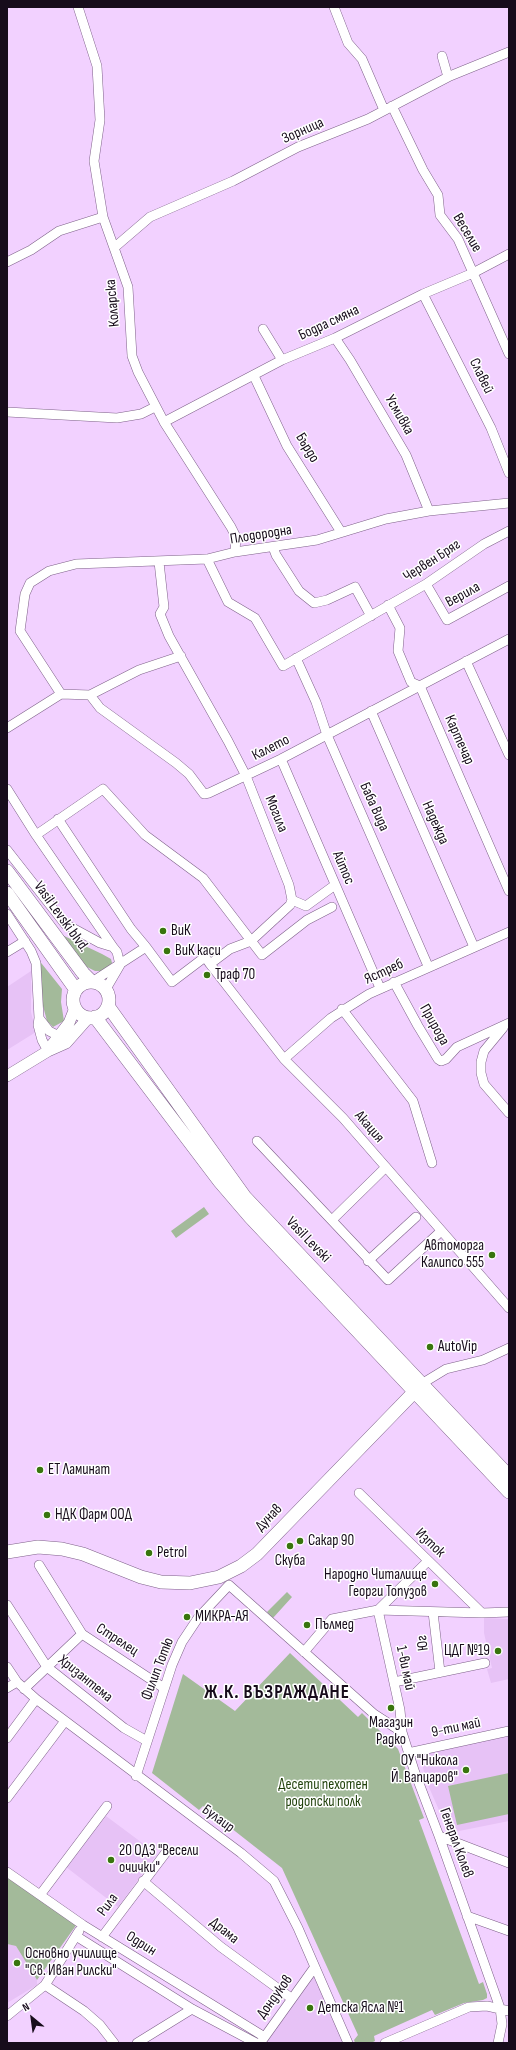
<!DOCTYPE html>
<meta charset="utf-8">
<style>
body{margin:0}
#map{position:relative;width:516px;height:2050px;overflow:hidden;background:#f2d1ff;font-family:"Sofia Sans Condensed",sans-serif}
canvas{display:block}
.frame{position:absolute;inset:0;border:8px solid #170c1b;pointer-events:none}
.north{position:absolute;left:12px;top:1998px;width:40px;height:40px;-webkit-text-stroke:3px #fff;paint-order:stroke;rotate:331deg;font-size:11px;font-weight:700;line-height:16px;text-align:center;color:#170c1b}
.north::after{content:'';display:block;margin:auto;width:14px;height:18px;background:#170c1b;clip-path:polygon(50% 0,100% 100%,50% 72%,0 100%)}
</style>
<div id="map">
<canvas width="516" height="2050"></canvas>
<div class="frame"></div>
<div class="north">N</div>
</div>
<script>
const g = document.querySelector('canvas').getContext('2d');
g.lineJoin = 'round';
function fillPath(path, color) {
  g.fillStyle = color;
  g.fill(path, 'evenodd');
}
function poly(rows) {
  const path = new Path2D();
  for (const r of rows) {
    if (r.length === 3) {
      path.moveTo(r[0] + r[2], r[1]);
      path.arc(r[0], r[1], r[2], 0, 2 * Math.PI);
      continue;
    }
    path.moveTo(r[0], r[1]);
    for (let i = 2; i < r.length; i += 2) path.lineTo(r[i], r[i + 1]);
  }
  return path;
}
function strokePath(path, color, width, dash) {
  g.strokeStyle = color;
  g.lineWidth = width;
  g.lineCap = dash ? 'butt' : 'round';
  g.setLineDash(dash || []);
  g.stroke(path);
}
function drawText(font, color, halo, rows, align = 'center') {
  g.font = font + ' "Sofia Sans Condensed",sans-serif';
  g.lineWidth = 3;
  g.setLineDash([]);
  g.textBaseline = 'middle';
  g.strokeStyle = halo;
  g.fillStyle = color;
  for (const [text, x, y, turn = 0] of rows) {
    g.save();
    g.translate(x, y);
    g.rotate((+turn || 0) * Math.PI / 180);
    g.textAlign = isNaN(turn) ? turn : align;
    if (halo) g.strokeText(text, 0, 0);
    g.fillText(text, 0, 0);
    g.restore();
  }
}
fillPath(poly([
 [31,971,31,1012,36,1032,7,1050,7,987],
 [484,1618,509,1619,509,1679,491,1683,487,1669,492,1668,484,1633],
 [509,1736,509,1821,449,1833,428,1785,419,1754],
 [106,1816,157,1854,118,1907,66,1867],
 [7,1944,16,1946,37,1980,37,1985,7,2003],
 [314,1975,346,2043,271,2043,266,2040]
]), '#e7c2f6');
fillPath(poly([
 [60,934,102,954,111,959,112,963,105,971,95,971,85,966],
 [38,959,62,989,61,1002,64,1021,53,1027,47,1021,43,1006],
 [204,1207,209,1214,176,1238,171,1231],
 [287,1592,292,1597,273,1618,267,1612],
 [290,1653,358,1717,362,1713,398,1749,424,1818,419,1820,479,1984,483,1982,487,1994,487,1998,483,2000,464,2003,435,2015,432,2010,374,2036,375,2041,371,2043,355,2043,354,2040,358,2035,282,1868,203,1806,199,1810,152,1773,183,1674,235,1711],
 [509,1773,509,1814,457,1825,448,1786],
 [7,1877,77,1924,37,1980,16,1946,7,1944]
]), '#a3ba9a');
const minor = poly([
 [78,7,97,66,100,120,94,161,103,217,128,287,132,356,138,372,164,422,231,527,236,537,235,552],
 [334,7,348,43,362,59,384,110],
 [442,56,448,77],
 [392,106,423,170,438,195,440,215,458,239,509,354],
 [115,247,150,217,233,181,298,147,368,119,450,76,509,52],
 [7,262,31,250,59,231,103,217],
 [423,294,491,428,509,473],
 [263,329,282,360],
 [335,338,350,360,406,455,429,511],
 [254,376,287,446,341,532],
 [7,412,117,418,141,414,155,407],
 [164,422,282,360,335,338,423,294,473,273,509,254],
 [273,547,276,555,299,591,314,603,327,600,355,587,371,616],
 [207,559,228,602,255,618,283,666,426,584,484,544,509,531],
 [426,584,447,620,509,586],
 [388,605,400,628,398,651,411,682,420,686,509,891],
 [296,658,316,702,327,735,428,966],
 [466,661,509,755],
 [61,694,90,695,100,708,176,763,189,774,204,794,209,793,281,759,509,639],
 [90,695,139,670,181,656],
 [371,711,474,947],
 [7,728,61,694,20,631,25,594,30,583,49,571,76,564,207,559,235,552,317,540,386,519,429,511,509,503],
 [281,759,380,988],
 [7,789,36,835,113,947],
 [58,819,131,929,146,947,92,982],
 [36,835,103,789,145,835,203,878,262,955,307,920,332,907],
 [7,850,65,924,100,943,113,947,117,952,120,965,106,989],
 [292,900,306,906,335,885],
 [7,914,31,951,36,963,39,1018,38,1025,42,1040,48,1051],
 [146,947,172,982,205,957,210,964,230,949,251,941,290,905,292,900,289,885,246,776,228,741,169,636,160,614,164,607,159,562],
 [7,952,25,941],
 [210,964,284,1059,343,1118,509,1308],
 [394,982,418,1026,438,1059,441,1061,446,1059,457,1047,509,1023],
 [342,1009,413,1101,432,1163],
 [39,1018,49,1031,59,1036],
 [503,1028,484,1051,481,1062,481,1073,484,1084,509,1113],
 [284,1059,331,1018,369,994,509,932],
 [257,1141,388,1280,439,1233,442,1232],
 [332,1220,386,1167],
 [368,1261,416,1217],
 [423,1383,446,1369,483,1360,509,1348],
 [359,1493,482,1613],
 [39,1565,82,1634,164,1688],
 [7,1605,47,1667,124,1728,147,1741],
 [433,1612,440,1672],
 [304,1652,332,1619,378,1610,482,1613,509,1612],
 [7,1667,17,1682,36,1699,241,1853,274,1881,298,1928,348,2043],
 [394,1682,485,1663],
 [7,1688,17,1682],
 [24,1689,82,1634],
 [402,1732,400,1710,378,1610,428,1561],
 [7,1738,36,1699],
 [408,1753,509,1731],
 [136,1776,172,1665,182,1642,198,1618,229,1585,374,1714,402,1732,414,1770,439,1836,500,2008,502,2024,498,2043],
 [7,1798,65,1721],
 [439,1836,509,1863],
 [7,1872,83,1925,263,2036],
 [143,1881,221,1947,291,1998],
 [40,1895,107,1806],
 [467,1916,509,1931],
 [76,1936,192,2009,256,2043],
 [102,1937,167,1851],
 [45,1985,84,2011,100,2025,114,2043],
 [7,2016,45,1985,79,1931],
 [261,2042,314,1968],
 [137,2043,192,2009],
 [385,2043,469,2007,487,2006,509,2011]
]);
const tertiary = poly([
 [48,1050,69,1023,75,1008],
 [7,1076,48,1051,66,1043,89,1017]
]);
const secondary = poly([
 [7,871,83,973,92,982],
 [7,893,76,990],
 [91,1000,18],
 [108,1006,245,1197,509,1476],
 [95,1017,220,1182,250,1217,509,1492],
 [7,1552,38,1547,62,1549,83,1554,141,1577,161,1582,190,1583,219,1577,241,1566,257,1554,420,1386]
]);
strokePath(minor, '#7e6189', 10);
strokePath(tertiary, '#7e6189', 12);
strokePath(secondary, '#7e6189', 14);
strokePath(minor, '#fff', 9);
strokePath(tertiary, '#fff', 11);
strokePath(secondary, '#fff', 13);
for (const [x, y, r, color] of [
 [163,931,4,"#38750d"],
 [167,951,4,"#38750d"],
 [207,975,4,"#38750d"],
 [492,1255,4,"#38750d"],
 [430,1347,4,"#38750d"],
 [40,1470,4,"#38750d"],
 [47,1515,4,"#38750d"],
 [300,1541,4,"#38750d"],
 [290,1546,4,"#38750d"],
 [149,1553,4,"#38750d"],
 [435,1584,4,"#38750d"],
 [187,1617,4,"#38750d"],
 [307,1625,4,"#38750d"],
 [498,1651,4,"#38750d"],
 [391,1708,4,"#38750d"],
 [466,1770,4,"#38750d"],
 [111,1860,4,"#38750d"],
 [17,1963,4,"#38750d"],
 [310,2008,4,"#38750d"]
]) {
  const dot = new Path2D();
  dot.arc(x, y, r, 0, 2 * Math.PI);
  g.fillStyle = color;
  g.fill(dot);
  strokePath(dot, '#fff', 1.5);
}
drawText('15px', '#170c1b', '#fff', [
 ["Зорница",303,131,-24],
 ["Веселие",467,233,59],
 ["Коларска",113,303,-95],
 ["Бодра смяна",329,323,-25],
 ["Славей",481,376,64],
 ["Усмивка",399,415,60],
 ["Бърдо",307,448,59],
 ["Плодородна",261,535,-9],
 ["Червен Бряг",432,561,-33],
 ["Верила",463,595,-29],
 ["Картечар",459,740,66],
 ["Калето",271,748,-27],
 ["Баба Вида",374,807,66],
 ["Могила",276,814,68],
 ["Надежда",435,823,66],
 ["Айтос",343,868,67],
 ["Vasil Levski blvd.",61,917,54],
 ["Ястреб",384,972,-25],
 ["Природа",434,1025,60],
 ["Акация",369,1127,49],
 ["Vasil Levski",308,1240,46],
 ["Дунав",269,1518,-46],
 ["Изток",430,1543,44],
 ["Стрелец",117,1640,33],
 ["Юг",423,1643,-97],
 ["1-ви май",405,1668,78],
 ["Филип Тотю",158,1669,-69],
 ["Хризантема",85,1679,39],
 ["9-ти май",456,1728,-12],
 ["Булаир",218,1819,36],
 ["Генерал Колев",456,1843,70],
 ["Рила",108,1905,-54],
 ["Драма",224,1931,39],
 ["Одрин",141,1944,32],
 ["Дондуков",275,1997,-54]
]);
drawText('15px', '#170c1b', '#fff', [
 ["ВиК",171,931],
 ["ВиК каси",175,951],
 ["Траф 70",215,975],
 ["Автоморга",484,1246,"right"],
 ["Калипсо 555",484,1263,"right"],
 ["AutoVip",438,1347],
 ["ЕТ Ламинат",48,1470],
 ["НДК Фарм ООД",55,1515],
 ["Сакар 90",308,1541],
 ["Petrol",157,1553],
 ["Скуба",290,1561,"center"],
 ["Народно Читалище",427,1575,"right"],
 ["Георги Топузов",427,1592,"right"],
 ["МИКРА-АЯ",195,1617],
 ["Пълмед",315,1625],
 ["ЦДГ №19",490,1651,"right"],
 ["Магазин",391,1723,"center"],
 ["Радко",391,1740,"center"],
 ["ОУ \"Никола",458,1761,"right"],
 ["Й. Вапцаров\"",458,1778,"right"],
 ["20 ОДЗ \"Весели",119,1851],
 ["очички\"",119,1868],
 ["Основно училище",25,1954],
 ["\"Св. Иван Рилски\"",25,1971],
 ["Детска Ясла №1",318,2008]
], 'left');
drawText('15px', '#1e3f09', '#fff', [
 ["Десети пехотен",323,1785],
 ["родопски полк",323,1802]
]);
g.letterSpacing = '1px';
drawText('bold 19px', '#170c1b', '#fff', [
 ["Ж.К. ВЪЗРАЖДАНЕ",277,1693]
]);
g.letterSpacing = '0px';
</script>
